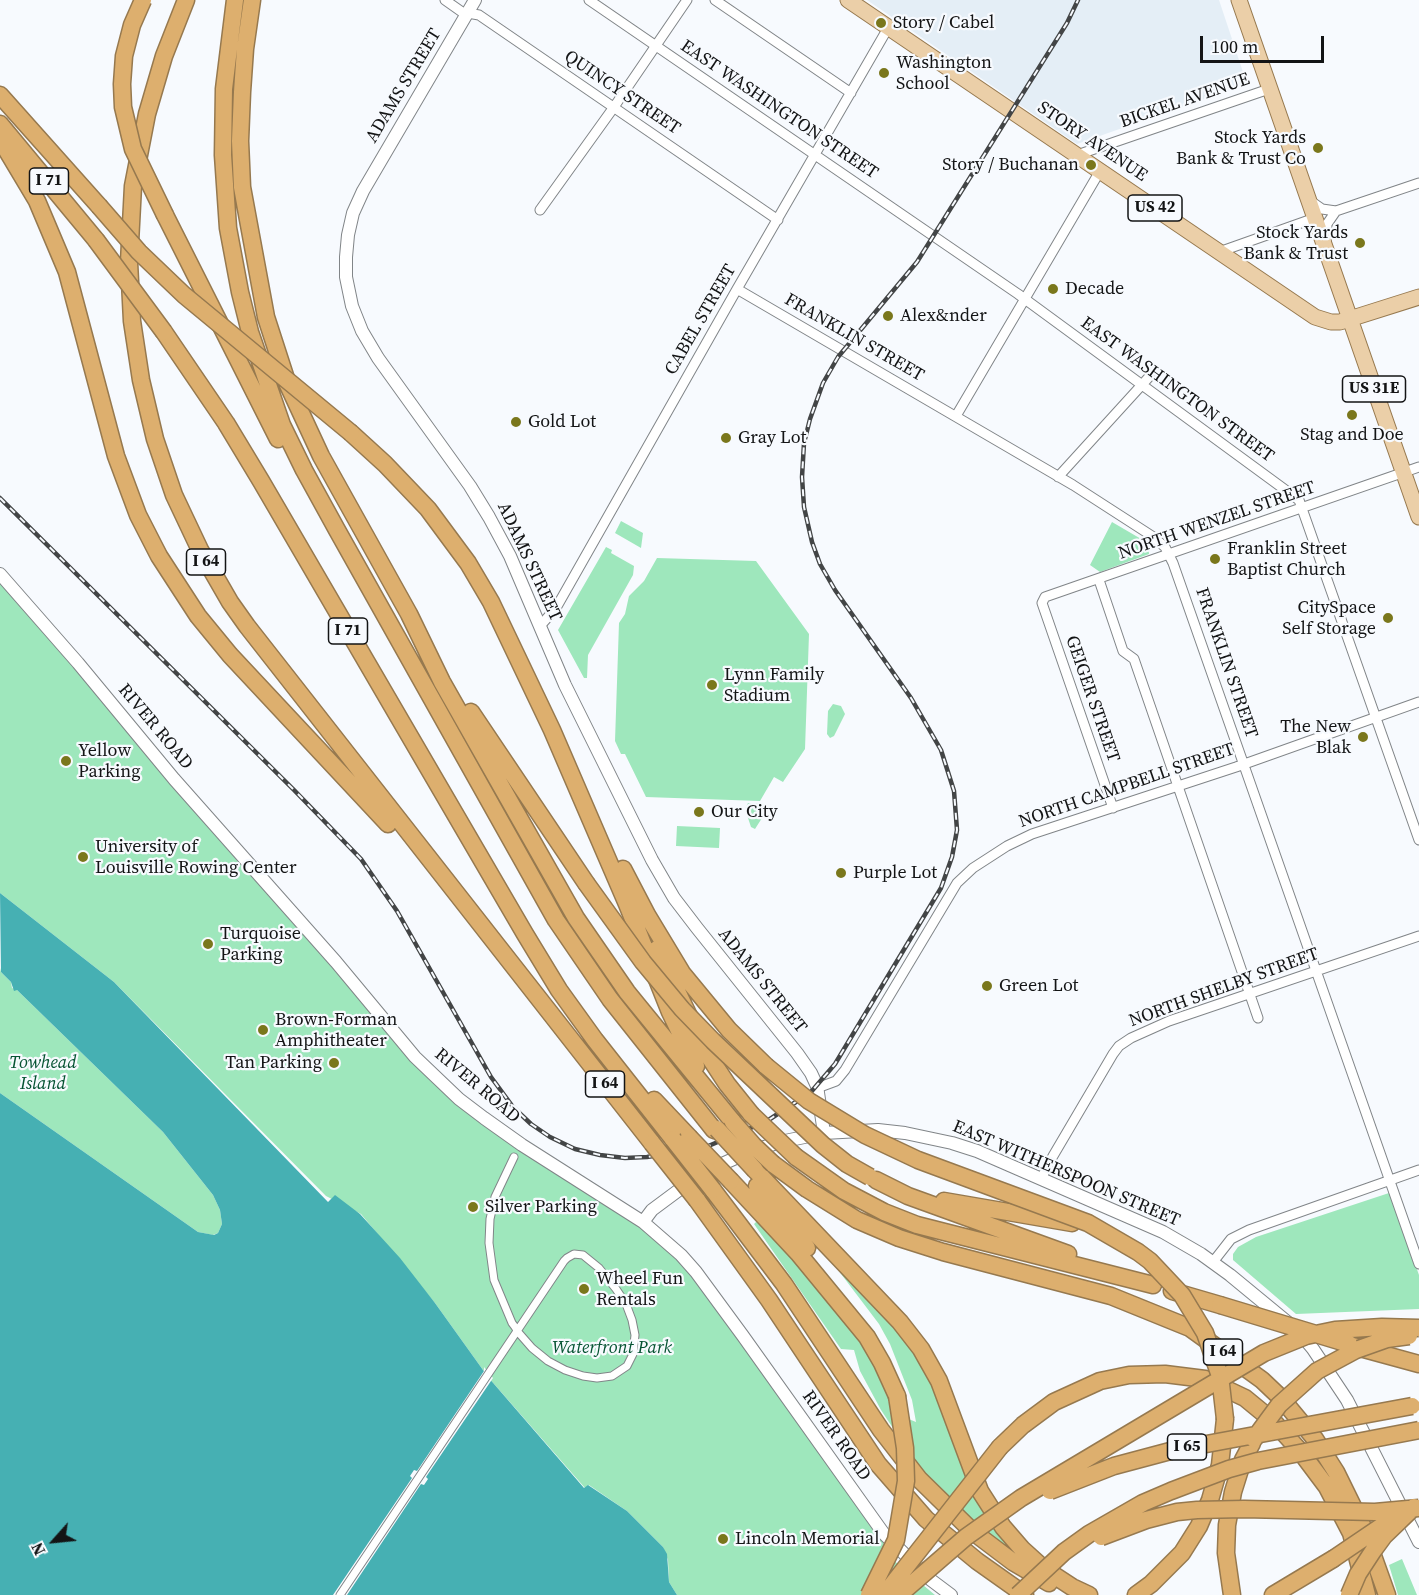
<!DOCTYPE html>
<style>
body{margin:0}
#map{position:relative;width:1419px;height:1595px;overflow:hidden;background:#f7fafe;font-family:"Source Serif 4",serif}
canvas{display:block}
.north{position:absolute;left:24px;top:1511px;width:60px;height:60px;-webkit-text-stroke:4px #f7fafe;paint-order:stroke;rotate:243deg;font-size:16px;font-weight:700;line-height:24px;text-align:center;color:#131415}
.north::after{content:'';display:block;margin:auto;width:21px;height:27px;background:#131415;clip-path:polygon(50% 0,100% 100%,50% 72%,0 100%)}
.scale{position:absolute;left:1200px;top:36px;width:124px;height:27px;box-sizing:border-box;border:3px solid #131415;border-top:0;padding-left:8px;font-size:18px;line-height:21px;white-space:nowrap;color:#131415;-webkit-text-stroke:4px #f7fafe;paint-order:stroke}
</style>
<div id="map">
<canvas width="1419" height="1595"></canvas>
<div class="north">N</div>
<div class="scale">100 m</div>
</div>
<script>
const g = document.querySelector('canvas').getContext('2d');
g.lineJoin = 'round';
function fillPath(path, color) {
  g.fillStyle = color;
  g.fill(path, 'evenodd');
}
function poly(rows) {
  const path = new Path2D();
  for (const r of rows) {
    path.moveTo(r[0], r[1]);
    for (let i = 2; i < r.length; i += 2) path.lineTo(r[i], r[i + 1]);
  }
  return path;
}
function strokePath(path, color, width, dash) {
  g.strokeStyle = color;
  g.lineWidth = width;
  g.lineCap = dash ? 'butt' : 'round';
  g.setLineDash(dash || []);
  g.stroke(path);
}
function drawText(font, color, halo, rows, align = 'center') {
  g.font = font + ' "Source Serif 4",serif';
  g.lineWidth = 4.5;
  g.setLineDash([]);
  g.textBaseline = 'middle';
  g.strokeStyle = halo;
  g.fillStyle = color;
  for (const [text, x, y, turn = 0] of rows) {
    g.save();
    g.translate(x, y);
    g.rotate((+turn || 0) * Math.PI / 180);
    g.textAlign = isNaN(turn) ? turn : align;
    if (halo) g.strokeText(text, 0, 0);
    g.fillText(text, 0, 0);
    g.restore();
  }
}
fillPath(poly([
 [867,0,1219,0,1247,84,1077,144]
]), '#e4eef6');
fillPath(poly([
 [621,521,643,533,641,548,615,533],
 [1112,522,1148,543,1149,554,1100,572,1090,565],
 [606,547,612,550,611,553,634,566,633,575,588,655,587,678,584,678,558,630],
 [657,558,756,561,809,634,805,749,783,782,774,777,760,801,646,797,625,754,621,754,615,741,619,623,625,614,629,596,644,581],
 [0,573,440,1081,643,1222,696,1272,866,1510,892,1559,935,1595,677,1595,669,1582,668,1560,663,1547,627,1511,589,1485,585,1488,488,1377,435,1303,361,1214,326,1196,114,982,0,893],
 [833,704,841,706,845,714,834,736,830,738,827,734,828,711],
 [748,803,764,804,769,807,755,829,751,827,745,809],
 [677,826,720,828,719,848,676,846],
 [0,968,1,972,11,982,12,988,17,990,163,1132,213,1195,220,1210,222,1224,218,1233,213,1235,198,1232,0,1093],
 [1389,1193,1419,1275,1419,1309,1296,1314,1233,1260,1233,1254,1238,1247,1256,1237],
 [757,1221,765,1227,858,1330,886,1388,891,1412,916,1422,912,1400,890,1344,879,1324,832,1262,900,1332,926,1371,1011,1549,987,1534,922,1472,881,1410,860,1371,854,1350,841,1349,754,1224],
 [1402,1559,1417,1595,1398,1595,1389,1565]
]), '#9ee7bc');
fillPath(poly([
 [0,893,114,982,328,1202,335,1195,360,1214,400,1258,435,1303,488,1377,584,1488,588,1485,627,1511,663,1547,667,1554,669,1582,677,1595,0,1595,0,1093,198,1232,214,1235,218,1233,222,1224,220,1210,213,1195,163,1132,17,990,14,991,11,982,1,972]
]), '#46b0b3');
fillPath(poly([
 [484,1367,493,1378,426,1477,428,1479,424,1485,421,1484,347,1595,333,1595,412,1478,410,1476,414,1470,417,1471,484,1371]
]), '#f7fafe');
const pedestrian = poly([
 [340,1595,562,1264,564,1261,567,1258,574,1254,583,1255,599,1268,616,1289,626,1304,632,1320,635,1335,633,1354,627,1366,612,1376,597,1378,583,1376,565,1370,548,1361,532,1348,518,1332,515,1327,512,1323,494,1280,489,1243,490,1219,495,1197,514,1157]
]);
const minor = poly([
 [445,0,462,12,479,15,778,220],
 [589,0,1018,294,1299,500,1419,840],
 [715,0,851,93],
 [1077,155,1269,89],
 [1312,202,1322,209,1336,211,1419,183],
 [540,210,614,107,687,0],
 [1326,242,1327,224,1336,211],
 [1219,252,1315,218],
 [737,289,1073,485,1152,536,1165,547,1173,563,1419,1264],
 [956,416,1100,171],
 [1058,477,1149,377],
 [1099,580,1123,651,1134,659,1258,1018],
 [540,626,556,608,737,289,888,28],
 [1113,808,1042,603,1045,597,1419,467],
 [817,1088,836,1081,845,1070,957,883,973,868,1007,846,1032,834,1236,767,1419,702],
 [1041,1179,1053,1156,1113,1054,1119,1046,1131,1038,1169,1021,1419,936],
 [1213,1262,1231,1239,1249,1230,1419,1170]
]);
const tertiary = poly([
 [475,0,363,191,353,213,348,235,346,257,346,277,352,306,362,331,378,358,470,486,489,517,510,556,565,685,652,860,674,898,697,928,797,1053,811,1073,817,1086,824,1133],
 [0,574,78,663,174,779,336,962,415,1057,459,1099,484,1118,522,1145,643,1222,681,1255,696,1272,743,1336,884,1534,931,1580,951,1595],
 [711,1169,749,1152,780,1142,824,1133,878,1130,905,1133,952,1143,977,1151,1163,1232,1201,1254,1230,1275,1298,1331,1313,1349,1347,1400,1419,1542],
 [643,1222,652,1210,691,1181]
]);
const primary = poly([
 [848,0,1315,317,1331,322,1340,322,1419,297],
 [1239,0,1419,517]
]);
const motorway = poly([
 [186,0,164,56,147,114,133,186,129,262,132,321,141,380,155,439,174,495,200,550,230,602,247,626,652,1143],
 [235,0,224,89,223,155,228,228,240,292,250,332,282,425,304,470,337,530,556,920,610,999,714,1130],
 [252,0,245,49,242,92,240,141,242,187,266,317,288,385,321,456,409,614,442,682,576,918,627,992,733,1122],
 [0,95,99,206],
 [0,124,96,240],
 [0,139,37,201,67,272,116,456,138,515,159,556,198,616,230,655,388,824],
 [165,215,278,439],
 [164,332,226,423,261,481,525,934,559,990,595,1040,673,1139],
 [351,433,385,464,428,509,468,563,491,602,552,730,627,904,670,1012,696,1066],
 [471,712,586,883],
 [623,869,647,915,682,973,729,1030,766,1066],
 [657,949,706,1052,727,1084,751,1114],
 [654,1100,689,1137],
 [796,1157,844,1191,884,1212,917,1225,1153,1285],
 [773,1164,807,1189,857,1220,899,1238,943,1252,1111,1296,1190,1328,1262,1380,1281,1398,1315,1439,1336,1472,1362,1525,1387,1595],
 [755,1170,900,1322,921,1349,939,1381,980,1491,1003,1527,1022,1549,1043,1568,1072,1587,1089,1595],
 [876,1180,908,1196,1068,1254],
 [731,1181,798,1253,867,1337,882,1363,897,1396],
 [757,1186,807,1248],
 [713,1190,784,1284,881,1430,919,1479,972,1531,1013,1562,1049,1583],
 [697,1200,769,1300,878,1464,926,1519,977,1561,1025,1595],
 [944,1201,1072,1223],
 [1172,1291,1220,1305],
 [1353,1346,1419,1364],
 [1000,1447,1023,1425,1054,1402,1100,1381,1129,1375,1165,1374,1205,1379,1245,1398,1273,1421,1300,1451,1327,1487,1351,1533,1367,1595],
 [1136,1595,1151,1584,1182,1553,1199,1526,1210,1500,1220,1465,1225,1419],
 [1232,1595,1226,1553,1227,1525,1233,1492,1243,1460,1252,1443],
 [1273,1595,1333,1559]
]);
strokePath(pedestrian, '#818588', 9);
strokePath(minor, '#818588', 11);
strokePath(tertiary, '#818588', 14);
strokePath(primary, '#96794f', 17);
strokePath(motorway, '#96794f', 19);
strokePath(pedestrian, '#fff', 7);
strokePath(minor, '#fff', 9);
strokePath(tertiary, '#fff', 12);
strokePath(primary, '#ebcfa8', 15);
strokePath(motorway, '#ddaf6e', 16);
const rail = poly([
 [0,498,294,790,361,859,397,911,491,1077,513,1107,531,1124,550,1137,575,1149,600,1155,625,1158,647,1157,706,1147,767,1121,811,1092,835,1064,941,888,952,857,957,830,954,791,941,750,911,698,835,590,820,564,812,542,804,507,802,477,804,443,810,419,823,383,838,357,917,262,1067,23,1078,0]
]);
strokePath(rail, '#434546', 4.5);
strokePath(rail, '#f7fafe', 2, [7]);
const motorwayBridge = poly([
 [143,0,132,25,124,56,122,84,123,107,133,149,165,215],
 [99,206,139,252,184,295,351,433],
 [96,240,164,332],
 [586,883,643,962,682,1009,713,1041,823,1145,847,1164,870,1177],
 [766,1066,809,1101,865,1135,918,1160,1088,1223,1138,1252,1150,1261,1182,1295,1205,1333,1220,1376,1225,1419],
 [751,1114,796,1157],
 [733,1122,754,1146,773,1164],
 [717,1129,755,1170],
 [689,1137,731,1181],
 [673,1139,713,1190],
 [652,1143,697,1200],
 [1220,1305,1349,1344],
 [1254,1439,1279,1405,1317,1371,1356,1350,1387,1339,1409,1336],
 [1050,1491,1114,1466,1174,1450,1412,1406],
 [1101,1537,1146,1520,1177,1512,1197,1510,1244,1509,1375,1512,1419,1508],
 [1333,1559,1392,1519],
 [869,1595,896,1540,906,1481,905,1448,897,1396],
 [884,1595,1000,1447],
 [899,1595,966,1537,1021,1498,1264,1353,1306,1336,1335,1330,1382,1327,1419,1328],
 [1018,1595,1064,1552,1089,1534,1143,1503,1171,1491,1229,1469,1258,1461,1419,1430],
 [1349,1595,1358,1574,1373,1551,1384,1536,1414,1507]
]);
strokePath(motorwayBridge, '#96794f', 19, []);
strokePath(motorwayBridge, '#ddaf6e', 16);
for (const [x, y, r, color] of [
 [881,23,6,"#7a771c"],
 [884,73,6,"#7a771c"],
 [1318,148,6,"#7a771c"],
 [1091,165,6,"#7a771c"],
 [1360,243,6,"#7a771c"],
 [1053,289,6,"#7a771c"],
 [888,316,6,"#7a771c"],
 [1352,415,6,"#7a771c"],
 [516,422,6,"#7a771c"],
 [726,438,6,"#7a771c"],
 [1215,559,6,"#7a771c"],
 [1388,618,6,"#7a771c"],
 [712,685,6,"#7a771c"],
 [1363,737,6,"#7a771c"],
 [66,761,6,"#7a771c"],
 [699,812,6,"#7a771c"],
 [83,857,6,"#7a771c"],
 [841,873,6,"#7a771c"],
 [208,944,6,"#7a771c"],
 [987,986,6,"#7a771c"],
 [263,1030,6,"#7a771c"],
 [334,1063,6,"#7a771c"],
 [473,1207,6,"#7a771c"],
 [584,1289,6,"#7a771c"],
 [723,1539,6,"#7a771c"]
]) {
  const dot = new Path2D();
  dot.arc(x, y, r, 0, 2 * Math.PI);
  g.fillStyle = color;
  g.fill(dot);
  strokePath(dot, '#f7fafe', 2);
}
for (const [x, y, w] of [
 [49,181,39],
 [1155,208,54],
 [1374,389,63],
 [206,562,39],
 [348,631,39],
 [605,1084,39],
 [1223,1352,39],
 [1187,1447,39]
]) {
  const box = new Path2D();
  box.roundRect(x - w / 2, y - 13, w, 26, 4.5);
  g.fillStyle = '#f7fafe';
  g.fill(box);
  strokePath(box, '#131415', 1.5);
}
drawText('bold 16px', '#131415', null, [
 ["I 71",49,181],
 ["US 42",1155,208],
 ["US 31E",1374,389],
 ["I 64",206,562],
 ["I 71",348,631],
 ["I 64",605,1084],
 ["I 64",1223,1352],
 ["I 65",1187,1447]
]);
drawText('18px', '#131415', '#f7fafe', [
 ["Story / Cabel",893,23],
 ["Washington",896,63],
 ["School",896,84],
 ["Stock Yards",1306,138,"right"],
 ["Bank & Trust Co",1306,159,"right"],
 ["Story / Buchanan",1079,165,"right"],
 ["Stock Yards",1348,233,"right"],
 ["Bank & Trust",1348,254,"right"],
 ["Decade",1065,289],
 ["Alex&nder",900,316],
 ["Gold Lot",528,422],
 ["Stag and Doe",1352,435,"center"],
 ["Gray Lot",738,438],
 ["Franklin Street",1227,549],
 ["Baptist Church",1227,570],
 ["CitySpace",1376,608,"right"],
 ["Self Storage",1376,629,"right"],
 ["Lynn Family",724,675],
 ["Stadium",724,696],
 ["The New",1351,727,"right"],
 ["Blak",1351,748,"right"],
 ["Yellow",78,751],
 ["Parking",78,772],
 ["Our City",711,812],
 ["University of",95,847],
 ["Louisville Rowing Center",95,868],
 ["Purple Lot",853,873],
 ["Turquoise",220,934],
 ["Parking",220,955],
 ["Green Lot",999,986],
 ["Brown-Forman",275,1020],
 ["Amphitheater",275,1041],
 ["Tan Parking",322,1063,"right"],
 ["Silver Parking",485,1207],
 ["Wheel Fun",596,1279],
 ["Rentals",596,1300],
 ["Lincoln Memorial",735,1539]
], 'left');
drawText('18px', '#131415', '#f7fafe', [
 ["ADAMS STREET",404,86,-59],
 ["QUINCY STREET",622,93,34],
 ["BICKEL AVENUE",1185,101,-19],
 ["EAST WASHINGTON STREET",779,110,34],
 ["STORY AVENUE",1092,142,34],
 ["CABEL STREET",701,320,-60],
 ["FRANKLIN STREET",854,338,30],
 ["EAST WASHINGTON STREET",1177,390,36],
 ["NORTH WENZEL STREET",1217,521,-19],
 ["ADAMS STREET",529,562,65],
 ["FRANKLIN STREET",1226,663,71],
 ["GEIGER STREET",1092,699,71],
 ["RIVER ROAD",155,727,50],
 ["NORTH CAMPBELL STREET",1127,786,-19],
 ["ADAMS STREET",762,981,51],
 ["NORTH SHELBY STREET",1224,988,-20],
 ["RIVER ROAD",477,1086,40],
 ["EAST WITHERSPOON STREET",1066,1174,23],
 ["RIVER ROAD",836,1436,55]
]);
drawText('italic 18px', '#055332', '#f7fafe', [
 ["Towhead",43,1063],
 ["Island",43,1084],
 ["Waterfront Park",612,1348]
]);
</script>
